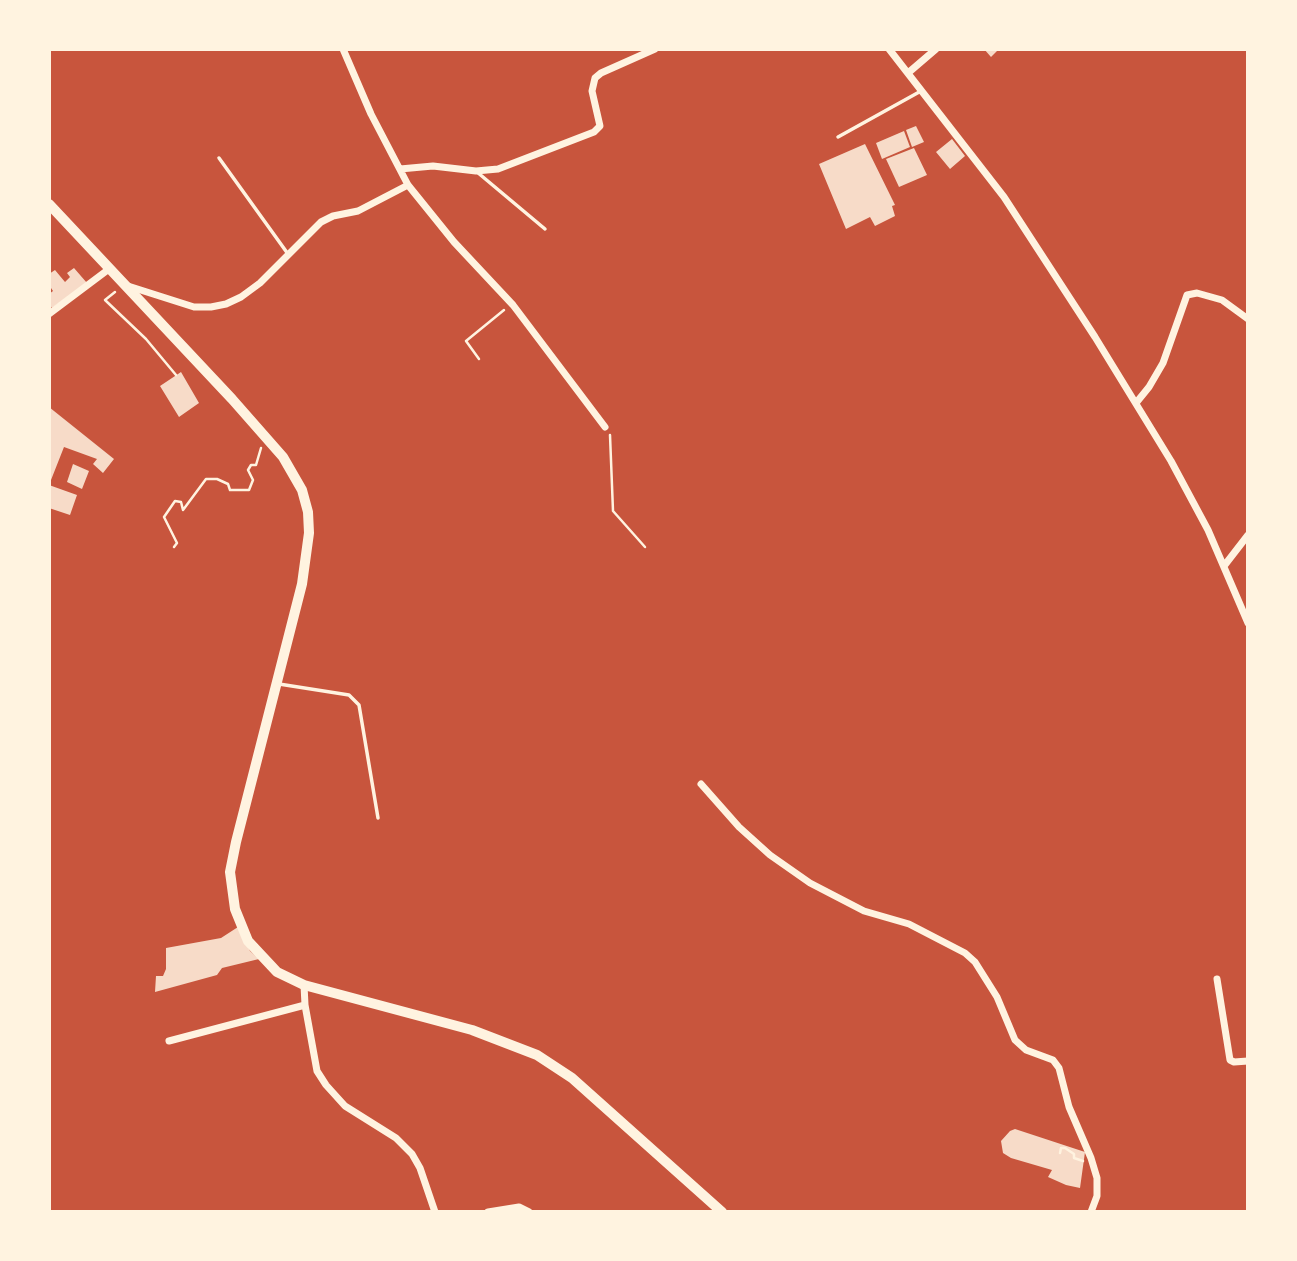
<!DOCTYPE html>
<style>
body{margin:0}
#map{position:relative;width:1297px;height:1261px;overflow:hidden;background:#c8553d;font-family:Commissioner,sans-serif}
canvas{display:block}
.frame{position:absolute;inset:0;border:51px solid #fff3e0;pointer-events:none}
</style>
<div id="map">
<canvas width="1297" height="1261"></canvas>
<div class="frame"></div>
</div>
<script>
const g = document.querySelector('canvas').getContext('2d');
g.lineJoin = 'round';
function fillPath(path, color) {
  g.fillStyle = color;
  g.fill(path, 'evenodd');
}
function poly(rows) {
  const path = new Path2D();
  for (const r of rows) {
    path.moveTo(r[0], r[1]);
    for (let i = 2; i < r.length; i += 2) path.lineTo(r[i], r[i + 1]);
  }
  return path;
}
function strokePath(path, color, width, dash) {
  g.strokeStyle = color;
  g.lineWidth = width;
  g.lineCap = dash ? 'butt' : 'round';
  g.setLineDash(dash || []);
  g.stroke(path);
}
fillPath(poly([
 [984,49,999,49,991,57],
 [916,126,924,142,912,147,906,130],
 [904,131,910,147,882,159,876,143],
 [952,139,965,156,950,169,936,152],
 [865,144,895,205,892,206,895,216,875,226,870,217,846,229,819,164],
 [914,148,927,175,899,187,886,159],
 [74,268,87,283,52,308,49,304,49,294,53,291,49,285,49,274,55,270,65,282,70,277,67,273],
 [181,372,199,403,179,417,160,386],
 [49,407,114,459,103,473,93,464,97,459,64,447,51,480,49,479],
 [73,464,89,471,82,489,67,482],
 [49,485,77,495,70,515,49,508],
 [238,927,250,951,259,959,222,968,217,975,155,992,156,976,163,976,166,969,166,948,221,938],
 [1015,1129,1085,1152,1080,1188,1066,1185,1048,1177,1052,1170,1011,1158,1003,1153,1001,1141,1010,1131]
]), '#f7dbc8');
strokePath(poly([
 [115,292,105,300,146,339,176,375],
 [479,359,466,341,504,310],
 [610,435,613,511,645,547],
 [174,547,177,543,164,517,175,501,181,502,183,510,206,479,217,479,228,484,230,490,249,490,253,480,248,470,251,465,256,465,261,448],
 [1060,1153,1061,1148,1065,1148,1074,1154,1074,1158,1083,1161]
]), '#fff3e0', 2.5);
strokePath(poly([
 [838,137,921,91],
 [219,158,288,254],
 [477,172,545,229],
 [279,684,349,695,359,705,378,818]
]), '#fff3e0', 3.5);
strokePath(poly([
 [343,49,371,114,408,185,454,242,513,305,605,427],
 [889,49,1004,197,1095,337,1171,461,1208,530,1248,623],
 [908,73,936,49],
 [400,169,433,166,476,171,498,169,594,132,600,126,592,91,595,78,601,73,655,49],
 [128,286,194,307,211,307,226,304,241,297,260,283,321,222,333,216,358,211,408,185],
 [49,314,109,269],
 [1136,403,1149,387,1163,363,1187,295,1197,293,1222,300,1248,319],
 [1224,566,1248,535],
 [701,784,739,827,770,855,810,883,864,911,909,924,965,953,975,962,997,997,1015,1040,1026,1050,1053,1060,1059,1068,1069,1107,1091,1158,1097,1178,1097,1196,1091,1212],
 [1217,979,1230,1060,1234,1062,1248,1061],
 [304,985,305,1005,317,1071,326,1085,345,1106,396,1138,412,1154,420,1168,435,1212],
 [169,1041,305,1005],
 [488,1212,519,1207,529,1212]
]), '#fff3e0', 7);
strokePath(poly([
 [49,204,232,399,283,457,302,490,308,512,309,533,302,584,236,842,230,872,235,909,248,941,277,972,304,985,472,1030,537,1055,572,1078,722,1212]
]), '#fff3e0', 10);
</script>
